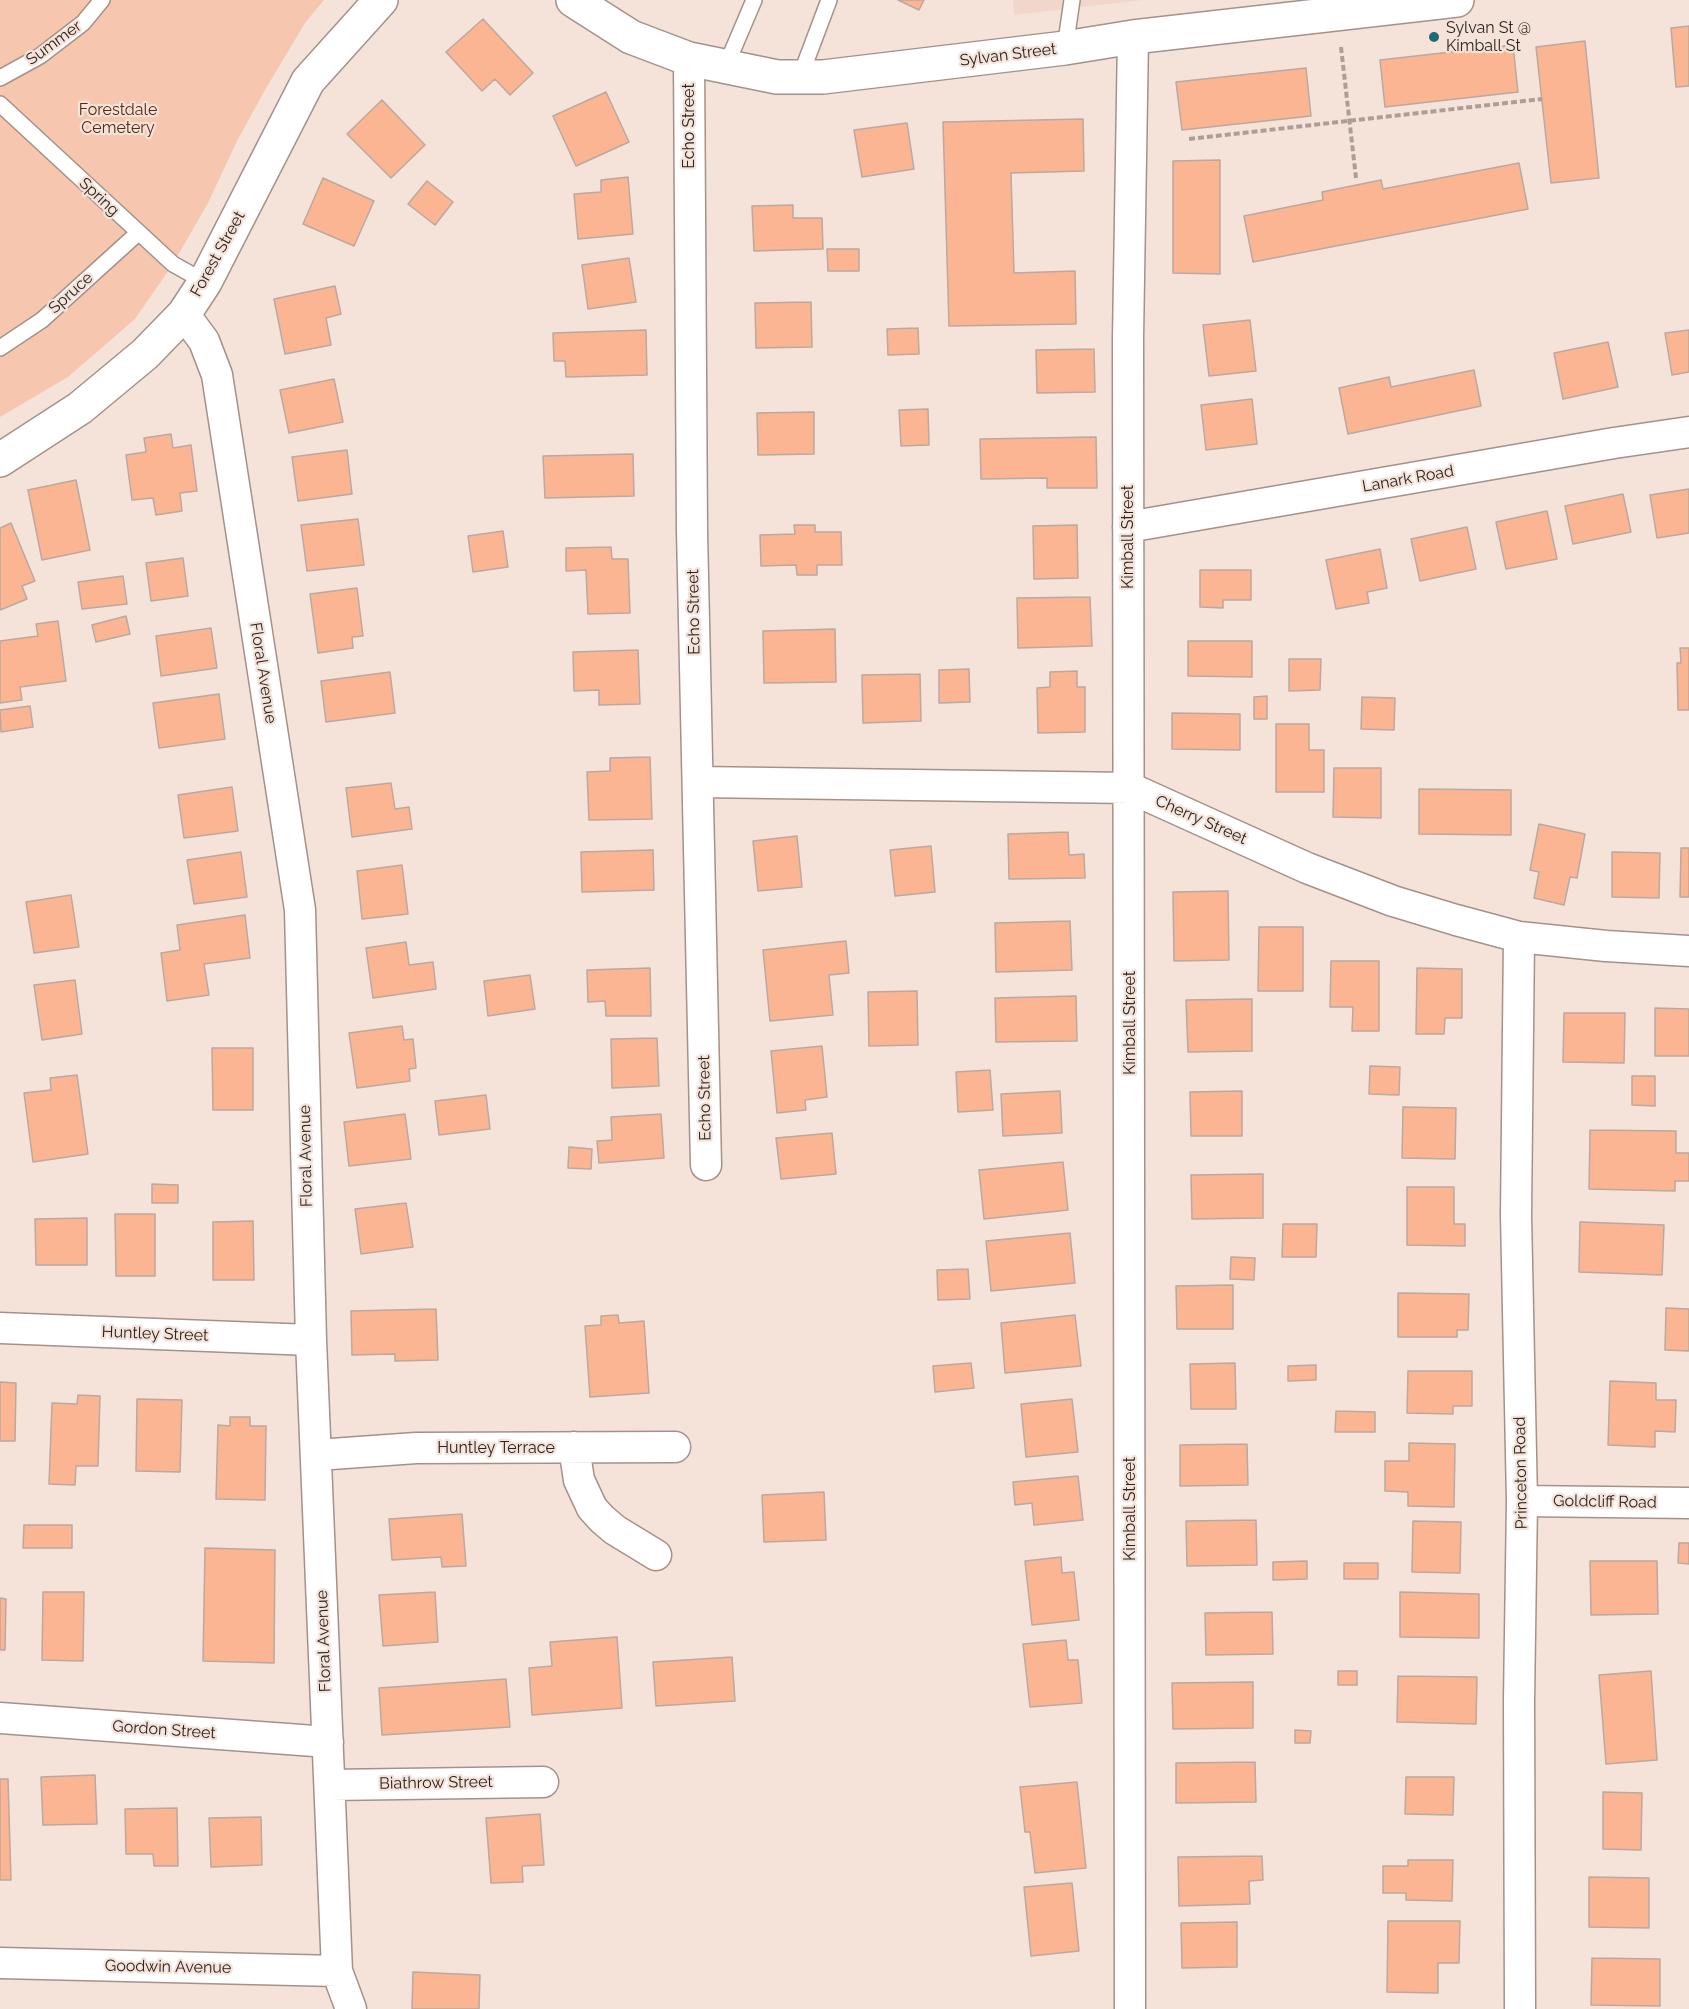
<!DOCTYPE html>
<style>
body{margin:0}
canvas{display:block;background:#f5e3da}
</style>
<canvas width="1689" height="2009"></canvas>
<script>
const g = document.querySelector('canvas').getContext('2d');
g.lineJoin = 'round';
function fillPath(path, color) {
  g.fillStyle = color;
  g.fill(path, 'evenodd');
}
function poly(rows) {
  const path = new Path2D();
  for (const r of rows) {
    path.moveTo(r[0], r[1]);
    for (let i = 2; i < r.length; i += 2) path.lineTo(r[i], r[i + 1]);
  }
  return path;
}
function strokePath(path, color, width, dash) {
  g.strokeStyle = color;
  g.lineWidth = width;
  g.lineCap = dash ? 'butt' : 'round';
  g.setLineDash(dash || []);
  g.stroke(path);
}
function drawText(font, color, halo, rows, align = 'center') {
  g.font = font + ' Raleway,sans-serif';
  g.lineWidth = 4.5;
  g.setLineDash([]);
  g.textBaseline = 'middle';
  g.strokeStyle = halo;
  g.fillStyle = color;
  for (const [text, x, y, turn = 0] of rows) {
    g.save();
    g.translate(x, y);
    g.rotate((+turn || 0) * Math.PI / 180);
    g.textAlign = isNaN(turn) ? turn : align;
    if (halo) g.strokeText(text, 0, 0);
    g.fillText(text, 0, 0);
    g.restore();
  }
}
fillPath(poly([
 [1013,0,1143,0,1014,15]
]), '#f1d7cb');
fillPath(poly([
 [0,0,324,0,305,23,265,90,236,143,208,203,173,264,135,319,68,377,0,417]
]), '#f7c6af');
const building = poly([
 [898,0,924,0,919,10,898,0],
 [483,19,533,73,510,95,495,79,482,91,446,52,483,19],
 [1689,26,1689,86,1676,87,1671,28,1689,26],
 [1585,41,1599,178,1551,183,1536,47,1585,41],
 [1513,45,1518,92,1385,107,1380,60,1513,45],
 [1306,68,1311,116,1182,130,1176,82,1306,68],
 [606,92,629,142,576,166,553,116,606,92],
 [382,100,425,145,391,178,347,134,382,100],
 [1083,119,1084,171,1011,173,1014,273,1075,271,1076,324,949,326,943,122,1083,119],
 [907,123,914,169,862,177,854,130,907,123],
 [1220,160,1220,274,1173,273,1173,161,1220,160],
 [1519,163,1528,209,1253,262,1244,216,1323,200,1322,192,1381,180,1383,189,1519,163],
 [628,177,633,234,578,239,574,194,601,192,601,180,628,177],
 [323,178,374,201,354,246,303,224,323,178],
 [427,181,453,202,435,225,408,204,427,181],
 [793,205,793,218,822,218,823,249,754,251,752,206,793,205],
 [827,249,859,249,859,271,828,271,827,249],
 [629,258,636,302,588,309,582,265,629,258],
 [335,286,341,314,326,318,331,345,285,354,274,299,335,286],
 [811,302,812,347,756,348,755,303,811,302],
 [1250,320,1256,371,1209,376,1203,325,1250,320],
 [918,328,919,354,888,355,887,329,918,328],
 [646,330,647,375,566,377,565,361,554,361,553,333,646,330],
 [1689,330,1689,372,1672,375,1665,333,1689,330],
 [1608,342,1618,387,1563,399,1554,353,1608,342],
 [1094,349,1095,392,1037,393,1036,350,1094,349],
 [1474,370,1481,406,1348,434,1339,388,1389,377,1391,387,1474,370],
 [334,379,343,422,289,433,280,390,334,379],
 [1252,399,1257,444,1206,450,1201,405,1252,399],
 [928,409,929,445,901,446,899,410,928,409],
 [814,412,814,454,758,455,757,413,814,412],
 [171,434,173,448,191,445,197,491,180,493,182,511,156,515,153,498,132,500,126,455,146,452,144,438,171,434],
 [1096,437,1097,488,1047,488,1047,478,981,479,980,439,1096,437],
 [347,450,352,494,298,501,292,457,347,450],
 [633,454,634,496,545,498,543,456,633,454],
 [76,480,90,550,42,560,28,490,76,480],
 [1689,489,1689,533,1657,538,1650,495,1689,489],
 [1623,494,1631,532,1573,544,1565,506,1623,494],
 [1547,511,1557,559,1506,569,1496,522,1547,511],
 [358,519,364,565,307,571,301,525,358,519],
 [11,523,35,581,22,586,27,599,0,610,0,528,11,523],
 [794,525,815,525,815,532,841,532,842,565,817,565,817,575,797,575,796,565,761,566,760,535,795,534,794,525],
 [1077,525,1078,578,1034,579,1033,526,1077,525],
 [1467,527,1476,569,1420,581,1411,539,1467,527],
 [503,531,508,567,473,572,468,536,503,531],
 [611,547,612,559,628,559,630,613,588,614,586,570,566,571,566,548,611,547],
 [1380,549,1387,588,1367,592,1369,603,1336,609,1326,560,1380,549],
 [183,558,188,596,151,601,146,563,183,558],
 [1200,570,1251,570,1251,600,1223,600,1223,608,1200,607,1200,570],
 [123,576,127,604,82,609,78,582,123,576],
 [357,588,363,636,352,637,353,648,318,653,310,594,357,588],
 [1090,597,1092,646,1018,648,1017,598,1090,597],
 [126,616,130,634,96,642,92,625,126,616],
 [58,621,66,681,20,687,22,700,0,703,0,641,38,636,36,624,58,621],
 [211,628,217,668,161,676,156,636,211,628],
 [835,629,836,682,764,683,763,631,835,629],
 [1188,641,1252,641,1252,677,1188,676,1188,641],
 [1680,648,1689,648,1689,710,1678,710,1677,663,1681,663,1680,648],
 [638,650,640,704,599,705,599,690,574,691,573,652,638,650],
 [1289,659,1321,659,1320,690,1289,691,1289,659],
 [969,669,970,702,939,703,939,670,969,669],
 [1077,671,1077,687,1085,687,1085,732,1038,733,1037,688,1050,687,1050,672,1077,671],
 [390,672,395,713,326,722,321,681,390,672],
 [920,674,921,721,863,723,862,675,920,674],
 [219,694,225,739,159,748,153,703,219,694],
 [1267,696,1267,719,1254,719,1254,697,1267,696],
 [1362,697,1395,698,1394,730,1361,729,1362,697],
 [30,706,33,727,1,732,0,710,30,706],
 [1172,713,1240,714,1240,750,1172,749,1172,713],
 [1276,724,1309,724,1309,750,1324,750,1324,792,1276,792,1276,724],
 [650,757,652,819,589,820,587,772,610,771,610,758,650,757],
 [1334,768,1381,768,1381,818,1333,817,1334,768],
 [391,783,395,809,409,807,412,829,352,837,346,788,391,783],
 [232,787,238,831,184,838,178,795,232,787],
 [1419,789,1511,790,1511,835,1419,834,1419,789],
 [1539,824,1585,834,1577,878,1570,877,1564,905,1534,898,1539,872,1530,870,1539,824],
 [1068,832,1069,855,1084,854,1085,878,1009,879,1008,834,1068,832],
 [797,836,802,887,758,891,753,841,797,836],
 [931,846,935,892,895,896,890,850,931,846],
 [1681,848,1689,848,1689,897,1680,897,1681,848],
 [653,850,654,890,582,892,581,852,653,850],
 [241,852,247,897,194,904,187,860,241,852],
 [1612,852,1660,853,1659,898,1612,897,1612,852],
 [402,865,408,914,362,919,357,871,402,865],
 [1228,891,1229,960,1174,961,1173,892,1228,891],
 [71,895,79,947,34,953,26,902,71,895],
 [245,915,250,958,204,964,209,995,167,1001,161,953,180,950,177,925,245,915],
 [1070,921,1072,970,996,972,995,923,1070,921],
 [1259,927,1303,927,1303,991,1258,991,1259,927],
 [846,941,849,973,829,975,833,1015,770,1021,763,950,846,941],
 [406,942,409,965,433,962,436,989,373,998,366,948,406,942],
 [1331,961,1379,961,1379,1031,1352,1031,1353,1007,1330,1007,1331,961],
 [650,968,651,1016,606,1016,605,1001,588,1002,587,970,650,968],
 [1417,968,1462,969,1462,1018,1445,1018,1444,1034,1416,1034,1417,968],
 [530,975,535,1009,488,1016,484,981,530,975],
 [75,980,82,1034,42,1040,34,985,75,980],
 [917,991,918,1045,869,1046,868,992,917,991],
 [1076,996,1077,1041,996,1042,995,998,1076,996],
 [1252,999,1252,1051,1188,1052,1186,1000,1252,999],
 [1655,1008,1689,1009,1689,1056,1655,1056,1655,1008],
 [1564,1013,1625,1013,1624,1063,1563,1062,1564,1013],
 [402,1026,404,1040,413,1039,416,1068,409,1069,410,1081,357,1088,349,1033,402,1026],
 [657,1038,659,1086,612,1088,611,1039,657,1038],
 [822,1046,827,1097,805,1100,806,1110,777,1113,771,1051,822,1046],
 [212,1048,253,1048,253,1110,213,1110,212,1048],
 [1370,1066,1400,1067,1399,1095,1369,1094,1370,1066],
 [990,1070,993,1110,958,1112,956,1072,990,1070],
 [77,1075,88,1154,33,1162,24,1093,51,1090,50,1078,77,1075],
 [1632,1076,1655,1076,1655,1106,1632,1105,1632,1076],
 [1060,1091,1062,1133,1003,1136,1001,1094,1060,1091],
 [1242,1091,1242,1136,1191,1136,1190,1092,1242,1091],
 [486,1095,490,1129,439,1135,435,1101,486,1095],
 [1403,1107,1456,1108,1455,1159,1402,1158,1403,1107],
 [405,1114,411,1159,349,1166,344,1122,405,1114],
 [661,1114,664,1158,599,1163,597,1141,612,1140,611,1117,661,1114],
 [1590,1130,1676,1131,1676,1153,1689,1153,1689,1181,1675,1181,1675,1191,1589,1189,1590,1130],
 [832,1133,836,1174,781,1179,776,1138,832,1133],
 [569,1147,592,1149,591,1169,568,1168,569,1147],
 [1063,1162,1068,1210,984,1219,979,1170,1063,1162],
 [1263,1174,1263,1218,1192,1219,1191,1175,1263,1174],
 [152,1184,178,1185,178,1203,152,1203,152,1184],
 [1407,1187,1454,1187,1454,1224,1465,1224,1465,1246,1407,1245,1407,1187],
 [406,1203,413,1247,361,1254,355,1209,406,1203],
 [115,1214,155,1214,155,1276,116,1276,115,1214],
 [87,1218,87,1265,36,1265,35,1219,87,1218],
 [253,1221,254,1280,213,1280,213,1222,253,1221],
 [1580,1222,1664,1225,1662,1275,1579,1272,1580,1222],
 [1283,1224,1317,1224,1316,1257,1282,1257,1283,1224],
 [1070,1233,1075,1283,991,1291,986,1241,1070,1233],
 [1231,1257,1255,1258,1254,1280,1230,1279,1231,1257],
 [968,1269,970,1299,938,1300,937,1270,968,1269],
 [1233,1285,1233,1329,1177,1329,1176,1286,1233,1285],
 [1398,1293,1469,1294,1468,1330,1457,1330,1457,1337,1398,1337,1398,1293],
 [1666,1308,1689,1309,1689,1351,1665,1350,1666,1308],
 [436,1309,438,1360,395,1361,395,1354,352,1355,351,1311,436,1309],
 [618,1315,619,1323,644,1321,649,1393,590,1397,585,1326,601,1325,601,1316,618,1315],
 [1075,1315,1081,1366,1005,1373,1001,1323,1075,1315],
 [971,1363,974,1388,935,1392,933,1366,971,1363],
 [1235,1363,1236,1409,1191,1409,1190,1364,1235,1363],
 [1316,1365,1316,1380,1288,1381,1288,1366,1316,1365],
 [1408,1371,1472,1371,1472,1406,1453,1406,1453,1414,1407,1413,1408,1371],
 [1610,1381,1656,1383,1656,1400,1676,1400,1675,1432,1655,1431,1655,1447,1608,1445,1610,1381],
 [0,1382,16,1383,15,1441,0,1441,0,1382],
 [78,1395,100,1396,98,1466,76,1466,75,1485,49,1484,52,1403,77,1404,78,1395],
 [137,1399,182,1400,180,1472,136,1471,137,1399],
 [1072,1399,1078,1452,1026,1457,1021,1404,1072,1399],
 [1336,1411,1375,1412,1375,1432,1335,1432,1336,1411],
 [230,1417,250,1417,250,1426,266,1426,265,1500,216,1499,218,1425,230,1426,230,1417],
 [1409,1443,1455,1444,1454,1507,1408,1506,1408,1492,1385,1491,1385,1461,1409,1461,1409,1443],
 [1247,1444,1248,1485,1180,1486,1180,1445,1247,1444],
 [1078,1476,1083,1520,1034,1525,1032,1503,1015,1505,1013,1482,1078,1476],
 [824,1492,826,1540,764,1542,762,1495,824,1492],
 [462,1514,466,1566,442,1567,441,1557,392,1560,389,1519,462,1514],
 [1256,1520,1257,1565,1187,1566,1186,1521,1256,1520],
 [1413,1521,1461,1522,1460,1573,1412,1572,1413,1521],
 [24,1525,72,1525,72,1548,23,1548,24,1525],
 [1679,1543,1689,1543,1689,1564,1678,1563,1679,1543],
 [205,1548,275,1550,274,1663,203,1661,205,1548],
 [1061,1557,1062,1573,1074,1572,1079,1620,1032,1625,1025,1561,1061,1557],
 [1307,1561,1307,1579,1273,1580,1273,1562,1307,1561],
 [1590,1561,1657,1561,1658,1614,1591,1615,1590,1561],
 [1344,1563,1378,1563,1378,1579,1344,1579,1344,1563],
 [43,1592,84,1592,83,1661,42,1660,43,1592],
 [435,1592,438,1642,383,1646,379,1595,435,1592],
 [1400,1592,1479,1594,1479,1638,1400,1637,1400,1592],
 [0,1598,6,1599,5,1650,0,1650,0,1598],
 [1272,1612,1273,1654,1206,1655,1205,1613,1272,1612],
 [617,1637,622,1708,532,1715,529,1668,552,1666,550,1642,617,1637],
 [1066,1640,1068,1660,1078,1660,1082,1703,1030,1707,1023,1644,1066,1640],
 [732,1657,735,1701,656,1706,653,1662,732,1657],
 [1338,1671,1357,1671,1357,1685,1338,1685,1338,1671],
 [1651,1671,1657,1760,1606,1764,1599,1675,1651,1671],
 [1398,1676,1477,1677,1476,1724,1397,1722,1398,1676],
 [506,1679,510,1727,382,1735,379,1688,506,1679],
 [1253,1682,1253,1728,1173,1729,1172,1683,1253,1682],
 [1295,1730,1311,1731,1310,1743,1295,1743,1295,1730],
 [1255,1762,1256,1802,1176,1803,1176,1763,1255,1762],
 [95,1775,97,1824,43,1825,41,1777,95,1775],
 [1406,1777,1454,1777,1453,1815,1405,1814,1406,1777],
 [0,1779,8,1779,11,1880,0,1880,0,1779],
 [1077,1782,1086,1868,1035,1873,1030,1832,1025,1832,1020,1787,1077,1782],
 [1603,1792,1642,1793,1641,1850,1603,1849,1603,1792],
 [177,1808,178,1866,154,1866,153,1854,126,1854,125,1809,177,1808],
 [540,1814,544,1865,522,1866,523,1882,491,1883,486,1818,540,1814],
 [261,1817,262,1865,211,1867,209,1818,261,1817],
 [1262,1856,1263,1880,1249,1881,1250,1904,1179,1906,1178,1857,1262,1856],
 [1408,1860,1453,1860,1452,1901,1406,1900,1406,1893,1383,1893,1383,1866,1408,1866,1408,1860],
 [1589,1877,1649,1878,1649,1928,1589,1927,1589,1877],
 [1072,1883,1079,1951,1031,1956,1024,1887,1072,1883],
 [1388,1921,1460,1921,1459,1963,1438,1963,1438,1993,1387,1992,1388,1921],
 [1237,1922,1237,1967,1182,1968,1181,1923,1237,1922],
 [1592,1958,1660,1959,1660,2006,1591,2005,1592,1958],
 [413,1972,480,1975,479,2009,412,2009,413,1972]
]);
fillPath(building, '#fcb592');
strokePath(building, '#baa9a0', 1.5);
const service = poly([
 [1065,48,1072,0],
 [726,66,754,0],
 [800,77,829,0],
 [0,78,40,56,83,23,102,0],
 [0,104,173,264,205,282],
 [0,348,42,320,138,233]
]);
const minor = poly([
 [689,59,692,531,706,1165],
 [184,314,204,341,217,375,300,910,311,1340,337,1971,351,2009],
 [1128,527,1614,443,1689,432],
 [698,782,1130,788,1307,868,1393,901,1456,920,1519,937,1606,946,1689,951],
 [1519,937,1516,1215,1522,1501,1519,1700,1520,2009],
 [0,1328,311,1340],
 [574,1447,579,1480,592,1508,602,1519,615,1530,656,1555],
 [317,1455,416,1448,675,1447],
 [1522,1501,1689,1503],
 [0,1718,328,1742],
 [330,1785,543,1782],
 [0,1963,337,1971],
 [1130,2009,1128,338,1133,37]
]);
const tertiary = poly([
 [573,0,631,37,689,59,777,77,823,77,1065,48,1133,37,1457,0],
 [0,460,80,408,145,354,184,314,205,282,308,81,381,0]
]);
strokePath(service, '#a4928a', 18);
strokePath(minor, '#a4928a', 33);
strokePath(tertiary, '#a4928a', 36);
strokePath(poly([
 [1341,47,1356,178],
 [1189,139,1542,99]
]), '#ac9e97', 4, [6, 3]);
strokePath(service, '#fff', 15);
strokePath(minor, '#fff', 30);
strokePath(tertiary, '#fff', 33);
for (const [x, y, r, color] of [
 [1434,37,6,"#206b73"]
]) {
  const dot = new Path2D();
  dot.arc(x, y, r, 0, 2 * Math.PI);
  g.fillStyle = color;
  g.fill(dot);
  strokePath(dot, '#f5e3da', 2);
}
drawText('16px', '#2a2320', '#f5e3da', [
 ["Sylvan St @",1446,28],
 ["Kimball St",1446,46]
], 'left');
drawText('16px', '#2a2320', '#f5e3da', [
 ["Summer",54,43,-36],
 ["Sylvan Street",1008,55,-7],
 ["Echo Street",689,126,-90],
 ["Spring",99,197,43],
 ["Forest Street",218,254,-61],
 ["Spruce",71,293,-42],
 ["Lanark Road",1408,479,-10],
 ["Kimball Street",1128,537,-90],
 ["Echo Street",694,612,-91],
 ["Floral Avenue",263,673,81],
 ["Cherry Street",1201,820,24],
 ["Kimball Street",1130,1023,-90],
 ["Echo Street",705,1098,-91],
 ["Floral Avenue",306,1156,-91],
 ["Huntley Street",155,1334,2],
 ["Huntley Terrace",496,1448],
 ["Princeton Road",1521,1473,-91],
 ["Goldcliff Road",1605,1502,1],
 ["Kimball Street",1130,1509,-90],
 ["Floral Avenue",324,1641,-92],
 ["Gordon Street",164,1730,4],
 ["Biathrow Street",436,1783,-1],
 ["Goodwin Avenue",168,1967,1]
]);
drawText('16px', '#55280f', '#f5e3da', [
 ["Forestdale",118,110],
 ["Cemetery",118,128]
]);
</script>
